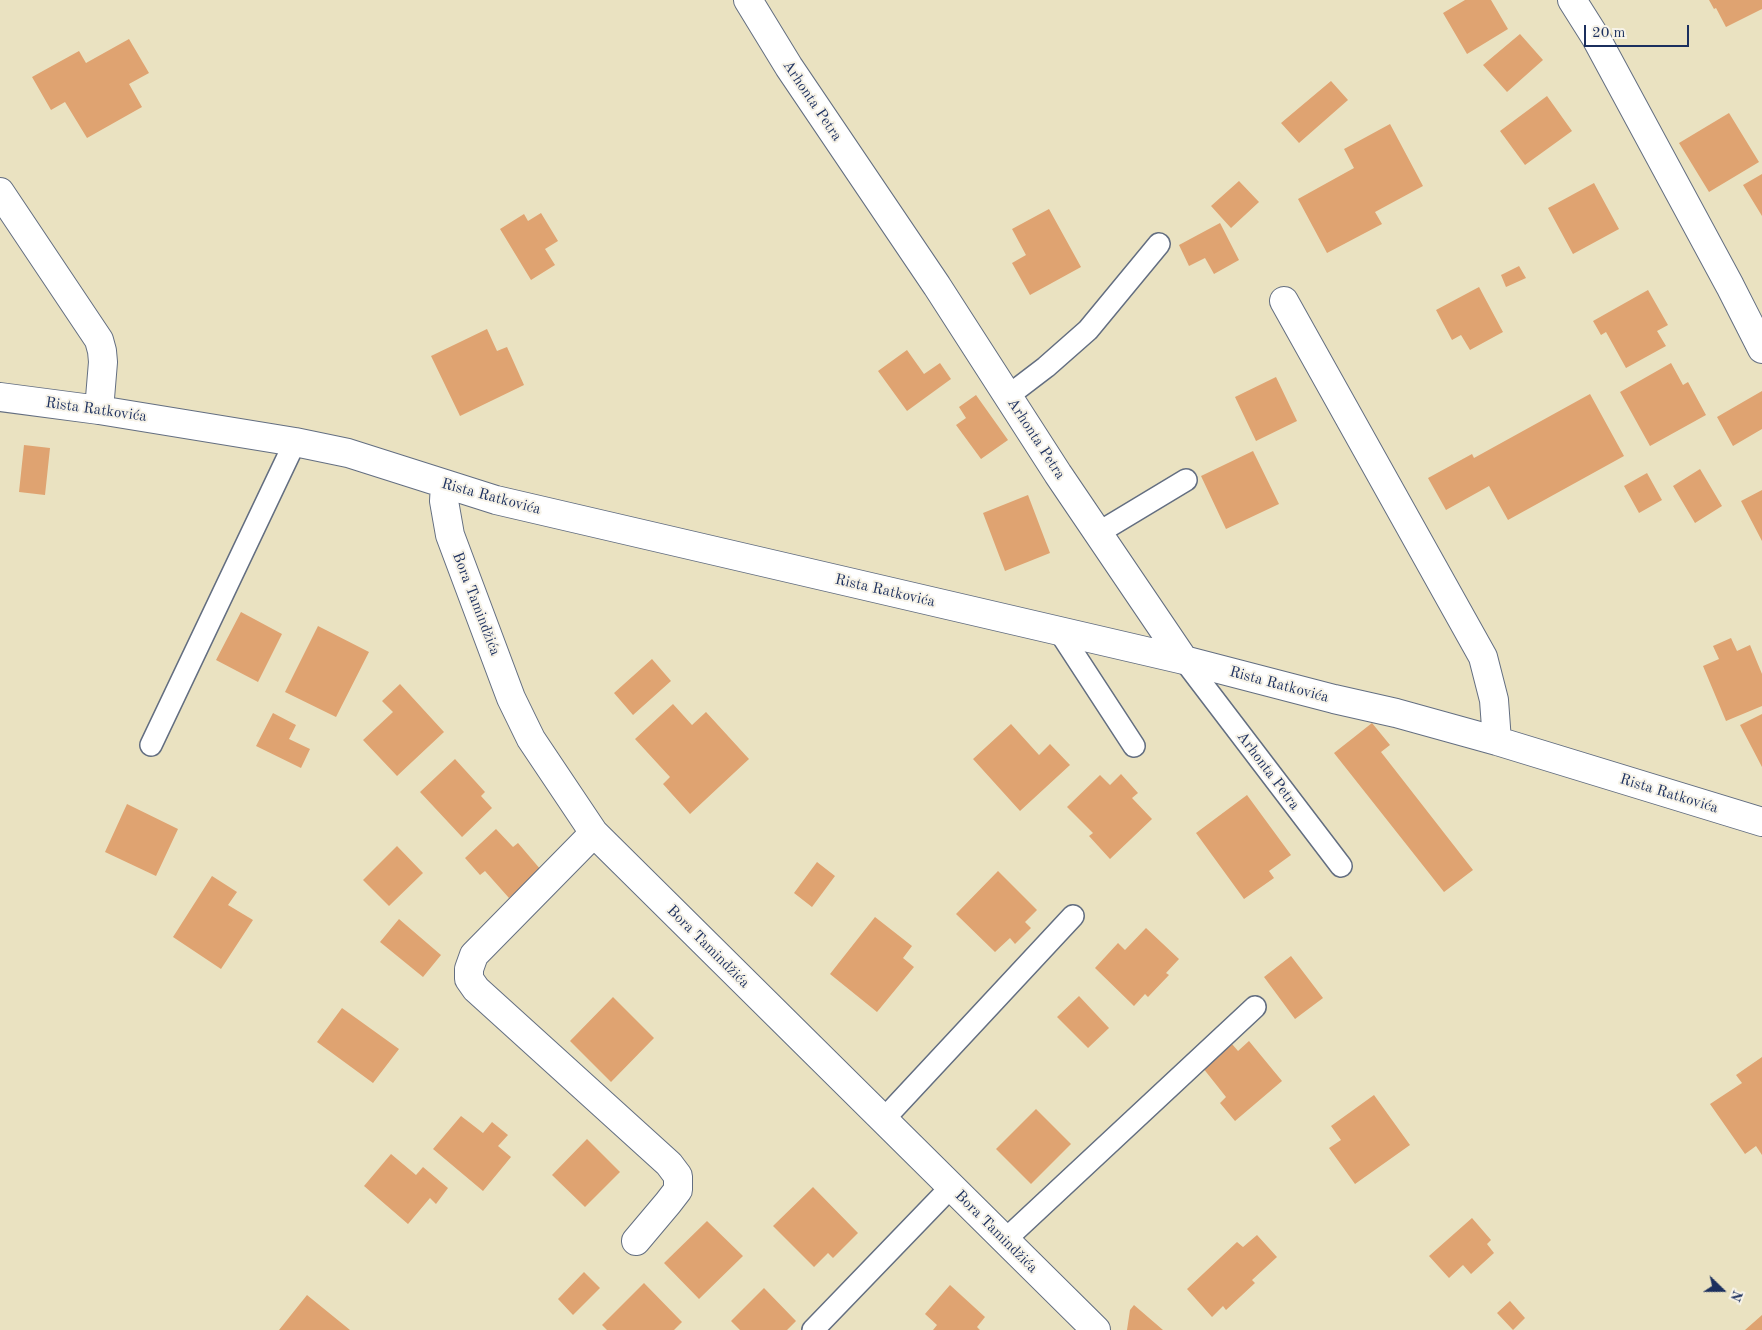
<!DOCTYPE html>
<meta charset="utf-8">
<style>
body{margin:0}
#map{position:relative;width:1762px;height:1330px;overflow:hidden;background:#eae2c1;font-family:"Old Standard TT",serif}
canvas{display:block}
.north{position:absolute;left:1697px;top:1265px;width:50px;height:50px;-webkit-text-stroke:4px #f7f3e8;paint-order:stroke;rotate:112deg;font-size:14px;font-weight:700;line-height:20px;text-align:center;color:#1b2f5e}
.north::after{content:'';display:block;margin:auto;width:18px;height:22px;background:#1b2f5e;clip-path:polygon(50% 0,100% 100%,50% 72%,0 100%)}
.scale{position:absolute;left:1584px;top:25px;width:105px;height:22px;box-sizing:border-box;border:2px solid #1b2f5e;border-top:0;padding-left:6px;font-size:15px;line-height:18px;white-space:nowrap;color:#1b2f5e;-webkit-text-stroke:4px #f7f3e8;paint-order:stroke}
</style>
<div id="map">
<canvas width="1762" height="1330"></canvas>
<div class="north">N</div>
<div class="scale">20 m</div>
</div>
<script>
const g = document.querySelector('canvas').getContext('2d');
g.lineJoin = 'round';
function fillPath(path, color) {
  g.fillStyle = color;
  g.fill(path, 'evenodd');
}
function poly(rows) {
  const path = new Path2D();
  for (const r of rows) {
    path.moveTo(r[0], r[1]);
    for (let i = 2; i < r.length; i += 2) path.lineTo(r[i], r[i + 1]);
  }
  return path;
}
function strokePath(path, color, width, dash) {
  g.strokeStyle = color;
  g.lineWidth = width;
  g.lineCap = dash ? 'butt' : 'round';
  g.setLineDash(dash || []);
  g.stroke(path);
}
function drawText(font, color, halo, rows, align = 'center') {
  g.font = font + ' "Old Standard TT",serif';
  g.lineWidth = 4;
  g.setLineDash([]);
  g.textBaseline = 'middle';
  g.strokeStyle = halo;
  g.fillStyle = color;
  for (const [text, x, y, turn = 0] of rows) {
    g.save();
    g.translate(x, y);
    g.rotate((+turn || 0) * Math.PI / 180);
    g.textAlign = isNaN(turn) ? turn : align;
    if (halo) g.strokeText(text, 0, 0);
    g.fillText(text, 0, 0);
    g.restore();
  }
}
fillPath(poly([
 [1465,0,1491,0,1508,29,1467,54,1443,13],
 [1709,0,1762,0,1762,9,1726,27,1716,8,1714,9],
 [1520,34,1543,60,1507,92,1483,65],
 [129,39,149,73,129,84,142,107,87,138,65,102,51,110,32,77,79,51,86,63],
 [1331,81,1348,100,1299,143,1281,123],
 [1547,96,1572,131,1525,165,1500,131],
 [1729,113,1759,162,1709,192,1679,143],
 [1390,124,1423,186,1375,212,1382,224,1327,253,1298,199,1354,168,1344,149],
 [1762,174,1762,216,1743,185],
 [1239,181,1259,202,1231,228,1211,206],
 [1594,183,1619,229,1573,254,1548,208],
 [1049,209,1081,267,1030,295,1012,263,1026,255,1012,229],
 [541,213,558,241,545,249,555,265,531,280,500,229,524,214,528,221],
 [1220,223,1239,260,1214,274,1205,258,1189,266,1179,245],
 [1519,266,1526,278,1506,287,1501,275],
 [1479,287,1503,332,1470,350,1461,335,1452,340,1436,310],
 [1648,290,1668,325,1657,331,1666,346,1626,368,1606,332,1601,335,1593,321],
 [487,329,497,351,507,347,524,385,460,416,431,356],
 [907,350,924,374,940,363,951,379,907,411,878,371],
 [1671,363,1683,385,1688,382,1706,415,1650,446,1620,392],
 [1276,377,1297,421,1256,441,1235,397],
 [1762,391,1762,429,1733,446,1717,417],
 [1590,394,1624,456,1508,520,1489,486,1446,510,1428,478,1472,454,1474,458],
 [976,395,1008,440,981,459,956,425,966,418,959,407],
 [24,445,50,448,45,495,19,492],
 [1253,451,1279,504,1226,529,1201,476],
 [1700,469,1722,506,1695,523,1673,486],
 [1647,473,1662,500,1639,513,1624,486],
 [1762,490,1762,541,1741,501],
 [1028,495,1050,553,1005,571,983,513],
 [241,612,282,634,258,682,216,660],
 [318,626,369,652,336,717,285,692],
 [1731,638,1737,651,1750,645,1762,674,1762,706,1726,721,1703,666,1719,659,1713,646],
 [652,659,671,681,633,715,614,693],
 [400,684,444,732,397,776,363,740,393,712,382,701],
 [673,704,692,725,706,712,749,759,690,814,663,784,670,777,635,739],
 [273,713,296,725,289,739,310,749,301,768,256,746],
 [1762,714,1762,767,1740,725],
 [1372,723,1390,745,1381,752,1473,870,1444,892,1334,753],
 [1011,724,1039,755,1050,744,1070,765,1020,811,973,759],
 [455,759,485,792,481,796,492,808,462,837,420,792],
 [1121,774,1138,793,1132,798,1152,819,1110,859,1089,836,1093,833,1067,807,1100,775,1110,785],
 [1247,795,1291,855,1269,871,1274,878,1244,899,1196,833],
 [127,804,178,829,156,876,105,852],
 [496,829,513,847,518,843,541,870,509,898,485,871,480,875,465,858],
 [397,846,423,873,389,906,363,880],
 [817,862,835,876,812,907,794,893],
 [998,871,1037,910,1025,922,1031,928,1015,944,1010,938,995,952,956,914],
 [212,876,237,892,228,905,253,920,221,969,173,937],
 [875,917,912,946,903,958,914,967,877,1012,830,974],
 [399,919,441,955,423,977,380,942],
 [1146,928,1179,959,1166,973,1169,975,1148,997,1145,994,1134,1006,1095,968,1118,943,1125,950],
 [1291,956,1323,998,1295,1019,1264,977],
 [1079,996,1109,1028,1088,1048,1057,1017],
 [613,997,654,1038,611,1082,570,1041],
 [342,1008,399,1049,373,1083,317,1042],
 [1249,1041,1282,1081,1235,1121,1220,1103,1226,1097,1203,1068,1232,1044,1238,1051],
 [1762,1057,1762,1155,1756,1146,1745,1154,1710,1104,1742,1083,1736,1075],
 [1374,1095,1410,1145,1355,1184,1329,1148,1341,1140,1331,1126],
 [1036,1109,1071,1144,1031,1184,996,1149],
 [461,1116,483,1133,492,1122,508,1135,498,1146,511,1157,483,1191,433,1149],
 [587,1139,620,1172,585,1207,552,1175],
 [391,1154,416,1175,423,1167,448,1188,436,1204,430,1198,408,1224,364,1186],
 [813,1187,858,1233,833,1258,828,1253,814,1267,773,1226],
 [1472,1218,1491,1240,1487,1244,1494,1253,1471,1274,1463,1265,1449,1278,1429,1256],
 [707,1221,743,1256,699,1299,664,1263],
 [1257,1235,1277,1257,1252,1280,1255,1283,1226,1310,1223,1306,1212,1317,1187,1289,1237,1242,1243,1247],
 [584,1272,600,1288,573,1315,558,1299],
 [644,1283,682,1322,674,1330,607,1330,602,1325],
 [950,1285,985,1317,977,1327,980,1330,933,1330,937,1325,925,1314],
 [764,1288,796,1321,787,1330,740,1330,731,1321],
 [307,1295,350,1330,279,1330],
 [1510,1301,1525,1318,1513,1330,1497,1313],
 [1134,1305,1163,1330,1127,1330,1130,1310],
 [1762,1315,1762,1330,1745,1330]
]), '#dfa371');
const lane = poly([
 [1008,396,1046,367,1088,330,1159,244],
 [1098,533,1186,480],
 [1059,631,1134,746],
 [1184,660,1341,866],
 [151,745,295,442],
 [883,1120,1073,916],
 [1005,1240,1255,1007],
 [813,1330,951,1187]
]);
const street = poly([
 [748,0,789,67,937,286,1058,474,1184,660],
 [1572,0,1596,38,1730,286,1762,349],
 [0,192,99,340,102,351,103,362,99,410],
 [1284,301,1483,657,1494,700,1497,741],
 [0,397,99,410,295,442,348,453,496,500,1184,660,1334,699,1396,713,1497,741,1762,822],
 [445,484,444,501,450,535,511,698,531,739,594,833,1096,1330],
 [594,833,474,955,469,969,469,979,476,989,669,1164,678,1176,678,1190,668,1203,636,1241]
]);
strokePath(lane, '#636e81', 24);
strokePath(street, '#636e81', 30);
strokePath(lane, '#fff', 21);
strokePath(street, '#fff', 28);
drawText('15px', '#1b2f5e', '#f7f3e8', [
 ["Arhonta Petra",812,101,56],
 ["Rista Ratkovića",96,410,8],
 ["Arhonta Petra",1036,439,57],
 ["Rista Ratkovića",491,497,15],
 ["Rista Ratkovića",885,591,13],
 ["Bora Tamindžića",476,604,69],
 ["Rista Ratkovića",1279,685,15],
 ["Arhonta Petra",1268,771,53],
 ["Rista Ratkovića",1669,794,17],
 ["Bora Tamindžića",708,947,45],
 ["Bora Tamindžića",996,1232,45]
]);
</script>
